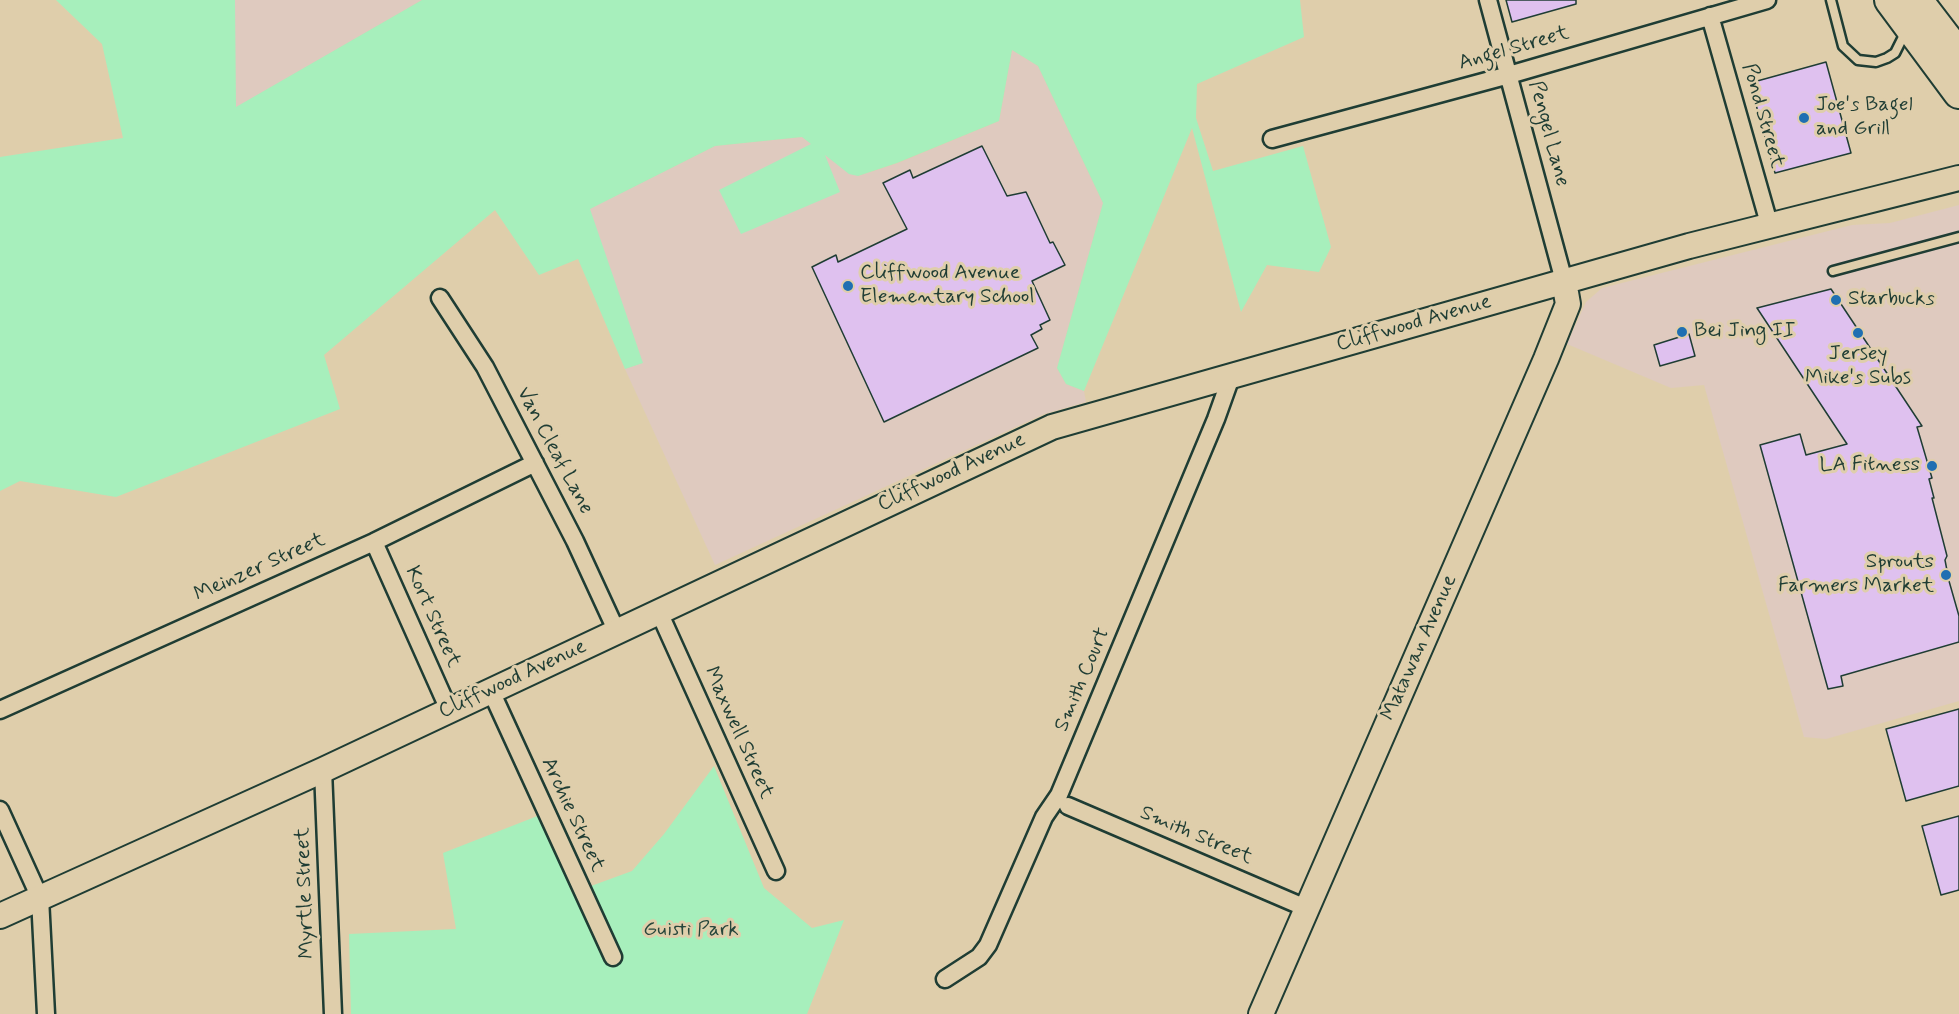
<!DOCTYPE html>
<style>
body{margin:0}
canvas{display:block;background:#dfceab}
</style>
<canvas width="1959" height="1014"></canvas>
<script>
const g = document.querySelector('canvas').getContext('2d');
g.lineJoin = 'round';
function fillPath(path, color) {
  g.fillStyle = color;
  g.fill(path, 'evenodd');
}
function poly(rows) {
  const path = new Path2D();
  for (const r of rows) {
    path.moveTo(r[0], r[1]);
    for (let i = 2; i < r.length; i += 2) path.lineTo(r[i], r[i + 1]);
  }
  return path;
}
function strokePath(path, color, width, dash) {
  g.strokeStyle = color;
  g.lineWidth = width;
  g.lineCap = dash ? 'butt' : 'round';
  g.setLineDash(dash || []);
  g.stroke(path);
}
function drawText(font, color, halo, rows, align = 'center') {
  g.font = font + ' Mynerve,sans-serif';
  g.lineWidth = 6;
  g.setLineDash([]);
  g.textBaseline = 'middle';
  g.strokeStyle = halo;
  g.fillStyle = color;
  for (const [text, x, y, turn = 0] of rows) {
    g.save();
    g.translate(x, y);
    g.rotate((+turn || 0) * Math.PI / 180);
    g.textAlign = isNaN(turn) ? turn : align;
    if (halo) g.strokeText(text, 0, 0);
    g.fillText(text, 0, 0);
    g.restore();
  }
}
fillPath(poly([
 [235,0,422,0,235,108],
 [1012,50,1038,66,1103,203,1057,368,1066,384,1084,391,1086,402,1044,414,715,565,625,369,642,363,589,209,715,146,802,137,858,176,898,163,999,121],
 [1959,205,1959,701,1826,739,1804,737,1704,385,1671,388,1567,344,1586,302,1602,288,1852,225,1890,223]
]), '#dfcabf');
fillPath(poly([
 [56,0,235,0,236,107,422,0,1300,0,1304,37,1197,84,1196,118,1213,171,1303,146,1331,247,1319,272,1267,265,1241,312,1192,128,1084,391,1066,384,1057,368,1103,203,1038,66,1012,50,999,121,897,163,858,176,849,174,825,155,840,192,741,234,719,190,811,144,802,137,715,146,590,209,643,363,625,369,578,259,539,275,495,210,324,355,340,409,116,497,20,481,0,491,0,157,123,138,102,44],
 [714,766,764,888,812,928,844,920,807,1014,351,1014,349,934,456,929,443,853,540,815,572,893,632,871,664,834]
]), '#a7efbc');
const building = poly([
 [1506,0,1576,0,1576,4,1512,22,1506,0],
 [1826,62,1851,153,1775,173,1750,83,1826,62],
 [982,146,1007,196,1026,192,1050,243,1053,242,1065,265,1032,281,1050,320,1040,325,1042,329,1031,335,1038,348,884,422,812,267,836,255,838,262,907,229,883,183,910,170,913,178,982,146],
 [1831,289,1922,426,1917,427,1932,478,1929,479,1934,498,1932,498,1947,556,1945,560,1949,581,1959,616,1959,642,1841,676,1843,686,1828,689,1760,445,1800,434,1806,455,1847,444,1757,308,1831,289],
 [1689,334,1695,356,1660,366,1654,345,1689,334],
 [1959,709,1959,786,1906,801,1886,729,1959,709],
 [1959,816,1959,890,1941,895,1922,826,1959,816]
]);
fillPath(building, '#dfc1ef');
strokePath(building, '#1f3d34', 1.5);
const lane = poly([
 [1831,0,1843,46,1858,60,1876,62,1887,58,1895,53,1906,31],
 [1833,271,1959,237]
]);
const street = poly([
 [1488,0,1564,281],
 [1710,16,1770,227],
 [1272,139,1509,75,1767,0],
 [440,298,485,367,575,541,617,632],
 [374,542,449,710],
 [659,612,776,871],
 [491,691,613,957],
 [0,710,374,542,535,463],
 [323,770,333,1014],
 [1068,806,1306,908],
 [0,810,40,898,46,1014],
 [945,979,979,957,988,945,1044,817,1059,795,1216,419,1231,377]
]);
const secondary = poly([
 [0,916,323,770,1052,427,1689,246,1959,178],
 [1261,1014,1546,359,1568,304,1564,281]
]);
const highway = poly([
 [1890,0,1959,93],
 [1917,0,1959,55]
]);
strokePath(lane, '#1f3d34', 13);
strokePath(street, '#1f3d34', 21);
strokePath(secondary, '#1f3d34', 28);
strokePath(highway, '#1f3d34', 34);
strokePath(lane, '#dfceab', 8);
strokePath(street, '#dfceab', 16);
strokePath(secondary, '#dfceab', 24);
strokePath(highway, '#dfceab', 30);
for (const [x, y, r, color] of [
 [1804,118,6,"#1f6fb2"],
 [848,286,6,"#1f6fb2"],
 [1836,300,6,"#1f6fb2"],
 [1682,332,6,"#1f6fb2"],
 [1858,333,6,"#1f6fb2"],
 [1932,466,6,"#1f6fb2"],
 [1946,575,6,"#1f6fb2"]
]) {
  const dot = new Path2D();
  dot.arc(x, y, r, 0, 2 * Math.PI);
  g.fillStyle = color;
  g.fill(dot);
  strokePath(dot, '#dfceab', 2);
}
drawText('21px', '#1f3d34', '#dfceab', [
 ["Angel Street",1514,49,-16],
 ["Pond Street",1762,116,74],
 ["Pengel Lane",1548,134,75],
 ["Cliffwood Avenue",1414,324,-16],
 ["Van Cleaf Lane",554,451,62],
 ["Cliffwood Avenue",952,473,-25],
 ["Meinzer Street",260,568,-24],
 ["Kort Street",432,617,66],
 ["Matawan Avenue",1420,648,-66],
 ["Cliffwood Avenue",513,680,-25],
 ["Smith Court",1083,680,-67],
 ["Maxwell Street",738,733,66],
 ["Archie Street",572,815,65],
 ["Smith Street",1196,836,23],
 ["Myrtle Street",306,893,-92]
]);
drawText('21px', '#1f3d34', '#dfceab', [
 ["Joe's Bagel",1816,106],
 ["and Grill",1816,130],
 ["Cliffwood Avenue",860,274],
 ["Elementary School",860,298],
 ["Starbucks",1848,300],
 ["Bei Jing II",1694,332],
 ["Jersey",1858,355,"center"],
 ["Mike's Subs",1858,379,"center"],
 ["LA Fitness",1920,466,"right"],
 ["Sprouts",1934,563,"right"],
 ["Farmers Market",1934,587,"right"]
], 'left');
drawText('21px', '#26463b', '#dfceab', [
 ["Guisti Park",691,931]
]);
</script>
